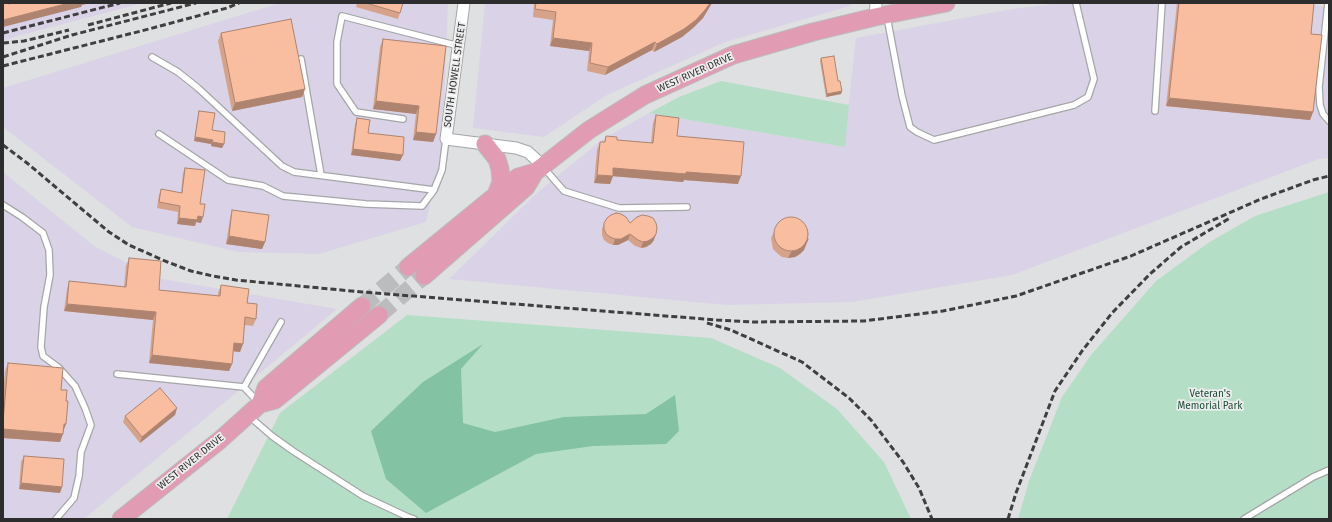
<!DOCTYPE html>
<style>
body{margin:0}
#map{position:relative;width:1332px;height:522px;overflow:hidden;background:#dfe0e1;font-family:"Fira Sans",sans-serif}
canvas{display:block}
.frame{position:absolute;inset:0;border:4px solid #2d2d2e;pointer-events:none}
</style>
<div id="map">
<canvas width="1332" height="522"></canvas>
<div class="frame"></div>
</div>
<script>
const g = document.querySelector('canvas').getContext('2d');
g.lineJoin = 'round';
function fillPath(path, color) {
  g.fillStyle = color;
  g.fill(path, 'evenodd');
}
function poly(rows) {
  const path = new Path2D();
  for (const r of rows) {
    if (r.length === 3) {
      path.moveTo(r[0] + r[2], r[1]);
      path.arc(r[0], r[1], r[2], 0, 2 * Math.PI);
      continue;
    }
    path.moveTo(r[0], r[1]);
    for (let i = 2; i < r.length; i += 2) path.lineTo(r[i], r[i + 1]);
  }
  return path;
}
function strokePath(path, color, width, dash) {
  g.strokeStyle = color;
  g.lineWidth = width;
  g.lineCap = dash ? 'butt' : 'round';
  g.setLineDash(dash || []);
  g.stroke(path);
}
function drawText(font, color, halo, rows, align = 'center') {
  g.font = font + ' "Fira Sans",sans-serif';
  g.lineWidth = 3.5;
  g.setLineDash([]);
  g.textBaseline = 'middle';
  g.strokeStyle = halo;
  g.fillStyle = color;
  for (const [text, x, y, turn = 0] of rows) {
    g.save();
    g.translate(x, y);
    g.rotate((+turn || 0) * Math.PI / 180);
    g.textAlign = isNaN(turn) ? turn : align;
    if (halo) g.strokeText(text, 0, 0);
    g.fillText(text, 0, 0);
    g.restore();
  }
}
fillPath(poly([
 [3,3,143,3,17,36,3,41],
 [280,3,448,3,442,151,426,222,319,254,238,252,132,227,3,127,3,88],
 [485,3,851,3,850,6,725,42,607,95,544,137,473,128],
 [1062,3,1297,3,1329,7,1329,158,1319,159,1012,275,852,302,727,305,449,279,538,192,603,139,649,113,844,147,856,38,1012,9],
 [3,172,94,246,156,278,337,309,84,519,3,519]
]), '#dad2e7');
fillPath(poly([
 [721,81,849,105,845,147,649,113,679,97],
 [1329,192,1329,519,1018,519,1029,481,1062,397,1091,355,1156,281,1208,243,1255,216],
 [407,315,711,338,780,368,837,409,884,462,911,519,227,519,280,413]
]), '#b5dec7');
fillPath(poly([
 [483,344,461,369,463,423,495,432,564,417,646,414,675,395,679,431,666,444,593,446,536,454,426,513,386,479,371,431,423,382]
]), '#83c2a2');
strokePath(poly([
 [362,306,408,267],
 [379,315,424,276]
]), '#bbbcbd', 17, [17, 8]);
const lane = poly([
 [1328,3,1319,87,1320,105,1323,114,1329,121],
 [887,17,902,96,910,127,917,132,934,140,1074,105,1088,97,1094,79,1076,3],
 [152,57,178,72,198,88,282,166,294,172,434,190,442,170,446,139],
 [301,59,321,175],
 [1155,111,1162,3],
 [403,119,356,112,337,84,337,42,342,16,459,46],
 [159,134,228,180,263,186,283,196,366,204,422,206,434,190],
 [544,168,564,191,619,208,687,207],
 [3,205,22,217,43,233,49,250,50,275,44,307,41,347,43,356,59,368,75,386,85,408,91,425,81,452,79,476,74,498,56,519],
 [117,374,244,387,258,402],
 [244,387,281,322],
 [249,416,272,436,293,451,363,496,408,517,414,519],
 [1244,519,1313,477,1329,470]
]);
const street = poly([
 [464,3,446,139,516,148,528,152,543,166],
 [875,17,876,3]
]);
const primary = poly([
 [485,144,497,159,500,169,501,182,496,195],
 [408,267,518,177,535,172],
 [424,276,526,187,535,172,543,166,589,130,645,95,733,55,813,32,875,17,946,3],
 [260,404,266,388,362,306],
 [121,519,220,440,260,404,275,400,379,315]
]);
strokePath(lane, '#a5a6a7', 8);
strokePath(street, '#a5a6a7', 13);
strokePath(primary, '#bcbcbc', 19);
strokePath(lane, '#fff', 5.5);
strokePath(street, '#fff', 11);
strokePath(primary, '#e19bb2', 17);
strokePath(poly([
 [88,25,171,3],
 [3,33,120,3],
 [3,43,24,41,69,30],
 [3,57,72,35,196,3],
 [3,66,149,29,227,8,239,3],
 [3,145,27,163,109,232,129,245,165,261,191,271,213,276,236,280,362,292,717,320,753,322,864,321,943,311,1016,296,1131,256,1261,199,1313,180,1329,176],
 [707,323,731,330,802,362,849,398,871,420,903,462,919,488,932,519],
 [1008,519,1016,493,1055,391,1082,351,1112,313,1150,274,1181,247,1230,218]
]), '#3f3f40', 3, [6, 3]);
fillPath(poly([
 [357,3,403,3,398,19,356,7],
 [534,3,712,3,703,18,693,28,682,37,654,52,652,50,605,75,587,71,589,51,550,46,553,20,533,17],
 [1177,3,1314,3,1311,34,1313,112,1310,120,1166,106],
 [221,33,305,89,302,97,232,111,218,41],
 [383,39,436,134,433,142,413,140,416,114,373,109,380,47],
 [821,58,838,81,842,91,841,94,826,97,820,61],
 [199,111,212,130,224,144,222,148,211,146,211,144,194,141,198,115],
 [656,115,677,136,738,184,684,180,683,182,613,176,610,184,594,183,597,150,600,142,604,142,606,136,617,140,651,143,653,123],
 [357,118,368,133,400,161,351,155,355,124],
 [185,168,200,204,201,223,196,222,195,226,177,224,178,212,157,208,159,195,161,189,181,193,183,173],
 [232,210,265,242,262,249,226,244,230,218],
 [604,223,630,223,654,240,651,244,646,247,641,248,635,246,628,240,618,245,613,245,608,243,604,240,602,235,602,229],
 [774,232,804,250,800,254,795,257,788,258,782,257,777,253,773,249,771,238],
 [129,258,159,290,218,296,218,293,221,285,247,303,256,319,253,326,245,325,240,352,233,351,232,364,229,371,149,363,153,320,64,311,67,289,69,281,124,287,126,266],
 [8,363,61,390,63,432,60,442,3,438,3,395,5,371],
 [177,408,175,415,140,443,123,422,125,416],
 [24,456,62,487,60,493,19,489,21,462]
]), '#d6a38a');
fillPath(poly([
 [69,3,90,3,82,5,81,7,3,27,3,20],
 [710,3,712,3,703,18,693,28,682,37,654,52,657,44],
 [553,38,592,43,589,51,550,46],
 [655,42,652,50,605,75,608,67],
 [305,89,302,97,232,111,235,103],
 [842,91,841,94,826,97,827,94],
 [1169,98,1313,112,1310,120,1166,106],
 [376,101,419,106,416,114,373,109],
 [416,132,436,134,433,142,413,140],
 [195,137,213,140,211,144,194,141],
 [212,142,224,144,222,148,211,146],
 [353,149,403,155,400,161,351,155],
 [613,168,686,172,741,176,738,184,684,180,683,182,611,176],
 [597,175,613,176,610,184,594,183],
 [198,216,203,217,201,223,196,222,195,226,177,224,179,218],
 [630,234,628,240,618,245,613,245,615,239],
 [656,234,654,240,651,244,646,247,641,248,643,242],
 [229,236,265,242,262,249,226,244],
 [809,238,804,250,800,254,795,257,788,258,791,252],
 [67,304,156,312,153,320,64,311],
 [234,343,243,344,240,352,231,351],
 [152,355,232,364,229,371,149,363],
 [177,408,175,415,140,443,142,437],
 [64,424,66,424,63,432],
 [3,429,63,434,60,442,3,438],
 [21,483,62,487,60,493,19,489]
]), '#ae8470');
const building = poly([
 [3,3,8,3,8,4,13,3,69,3,3,20,3,3],
 [366,3,403,3,400,13,366,3],
 [536,3,710,3,705,10,696,20,684,29,657,44,655,42,608,67,590,63,592,43,553,38,556,12,535,9,536,3],
 [1179,3,1314,3,1311,34,1322,35,1313,112,1169,98,1179,3],
 [291,19,305,89,235,103,221,33,291,19],
 [383,39,446,46,436,134,416,132,419,106,376,101,383,39],
 [834,56,838,81,840,81,842,91,827,94,821,58,834,56],
 [199,111,215,113,212,130,225,132,224,144,212,142,213,140,195,137,199,111],
 [656,115,679,118,677,136,744,142,741,176,686,172,686,174,613,168,613,176,597,175,600,142,605,142,606,136,617,137,617,140,653,143,656,115],
 [357,118,370,120,368,133,404,137,403,155,353,149,357,118],
 [185,168,205,170,200,204,205,204,203,217,198,216,197,220,179,218,180,206,159,202,161,189,182,193,185,168],
 [232,210,269,215,265,242,229,236,232,210],
 [616,213,621,214,626,217,630,223,637,217,642,215,648,216,653,218,656,223,657,228,656,234,653,238,648,241,643,242,638,240,630,234,621,239,615,239,610,237,606,234,604,229,604,223,607,218,611,215,616,213],
 [791,234,17],
 [129,258,161,261,159,290,220,296,221,285,249,289,247,303,257,304,256,319,245,317,243,344,234,343,232,364,152,355,156,312,67,304,69,281,126,287,129,258],
 [8,363,63,368,61,390,67,390,66,401,68,401,66,424,64,424,63,434,3,429,3,422,8,363],
 [160,388,177,408,142,437,125,416,160,388],
 [24,456,64,459,62,487,21,483,24,456]
]);
fillPath(building, '#f9bda0');
strokePath(building, '#ae8470', 1);
drawText('10px', '#2d2d2e', '#ededee', [
 ["WEST RIVER DRIVE",695,73,-24],
 ["SOUTH HOWELL STREET",455,75,-82],
 ["WEST RIVER DRIVE",191,462,-39]
]);
drawText('10px', '#184a34', '#ededee', [
 ["Veteran's",1210,394],
 ["Memorial Park",1210,406]
]);
</script>
